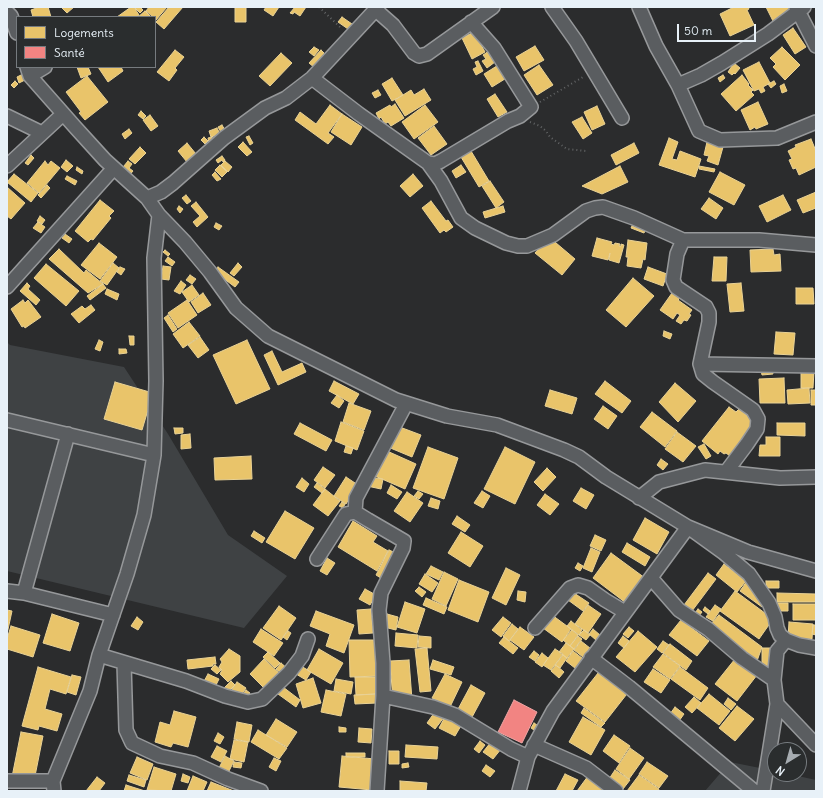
<!DOCTYPE html>
<meta charset="utf-8">
<style>
body{margin:0}
#map{position:relative;width:823px;height:798px;overflow:hidden;background:#2b2c2d;font-family:Delius,sans-serif}
canvas{display:block}
.frame{position:absolute;inset:0;border:8px solid #e8f1f8;pointer-events:none}
.legend{position:absolute;left:16px;top:16px;width:140px;height:52px;box-sizing:border-box;background:#2a2d2e;border:1px solid #767b7f;margin:0;padding:5px 7px;list-style:none;font-size:12px;color:#e8f1f8}
.legend li{display:flex;align-items:center;gap:8px;height:20px}
.legend b{width:20px;border:1px solid #767b7f}
.north{position:absolute;left:767px;top:742px;width:40px;height:40px;box-sizing:border-box;background:#2a2d2e;border:1px solid #767b7f;border-radius:50%;rotate:217deg;font-size:11px;font-weight:700;line-height:16px;text-align:center;color:#e8f1f8}
.north::after{content:'';display:block;margin:auto;width:14px;height:18px;background:#a6acb1;clip-path:polygon(50% 0,100% 100%,50% 72%,0 100%)}
.scale{position:absolute;left:677px;top:24px;width:79px;height:18px;box-sizing:border-box;border:2px solid #e8f1f8;border-top:0;padding-left:5px;font-size:12px;line-height:14px;white-space:nowrap;color:#e8f1f8;-webkit-text-stroke:3px #2a2d2e;paint-order:stroke}
</style>
<div id="map">
<canvas width="823" height="798"></canvas>
<div class="frame"></div>
<ul class="legend">
<li><b style="height:11px;background:#e9c46a"></b>Logements</li>
<li><b style="height:11px;background:#f28482"></b>Santé</li>
</ul>
<div class="north">N</div>
<div class="scale">50 m</div>
</div>
<script>
const g = document.querySelector('canvas').getContext('2d');
g.lineJoin = 'round';
function fillPath(path, color) {
  g.fillStyle = color;
  g.fill(path, 'evenodd');
}
function poly(rows) {
  const path = new Path2D();
  for (const r of rows) {
    path.moveTo(r[0], r[1]);
    for (let i = 2; i < r.length; i += 2) path.lineTo(r[i], r[i + 1]);
  }
  return path;
}
function strokePath(path, color, width, dash) {
  g.strokeStyle = color;
  g.lineWidth = width;
  g.lineCap = dash ? 'butt' : 'round';
  g.setLineDash(dash || []);
  g.stroke(path);
}
fillPath(poly([
 [7,342,10,345,124,367,168,434,228,535,287,576,244,628,7,571],
 [730,762,775,771,775,774,789,774,816,780,816,791,705,791]
]), '#3f4244');
const homes = poly([
 [39,7,48,7,51,17,33,17,31,10,39,7],
 [61,7,74,7,67,13,61,7],
 [131,7,134,7,139,15,136,17,117,17,131,7],
 [136,7,140,7,143,10,140,13,135,8,136,7],
 [149,7,167,7,156,20,155,17,153,17,146,11,149,7],
 [169,7,183,7,164,29,156,22,169,7],
 [235,7,246,7,246,22,235,22,235,7],
 [266,7,279,7,273,16,264,10,266,7],
 [295,7,306,7,300,16,294,12,293,14,290,13,295,7],
 [734,7,748,7,749,9,747,10,754,25,730,36,720,14,734,7],
 [766,7,789,7,792,13,774,23,766,7],
 [145,11,151,17,138,17,145,11],
 [342,17,352,24,348,29,338,22,342,17],
 [793,28,806,47,795,54,783,35,793,28],
 [474,32,485,52,472,59,462,38,474,32],
 [535,46,544,60,524,71,516,57,535,46],
 [314,47,319,50,314,56,309,52,314,47],
 [782,47,800,65,785,80,773,67,776,64,770,58,782,47],
 [492,49,499,59,487,68,482,61,486,59,483,55,492,49],
 [175,50,184,57,175,68,177,70,169,81,157,72,175,50],
 [321,50,326,55,315,68,309,63,321,50],
 [281,53,292,63,270,86,259,76,281,53],
 [478,61,483,71,476,75,473,69,477,67,475,62,478,61],
 [759,62,770,83,763,87,765,91,761,93,759,89,754,91,743,70,759,62],
 [734,63,740,68,735,74,734,73,732,75,728,72,734,63],
 [500,64,508,77,492,87,484,74,500,64],
 [539,65,553,85,537,95,524,75,539,65],
 [77,67,88,67,91,74,81,78,77,67],
 [98,67,121,67,123,71,108,82,98,67],
 [25,73,27,79,19,83,17,77,25,73],
 [723,75,725,78,720,82,718,78,723,75],
 [742,75,749,84,748,85,753,90,751,92,754,95,736,111,721,94,742,75],
 [87,76,108,102,85,120,79,113,81,112,66,92,87,76],
 [392,78,403,95,392,101,382,84,392,78],
 [15,81,18,84,14,88,11,85,15,81],
 [774,81,776,84,771,88,768,84,774,81],
 [784,84,787,91,782,93,780,86,784,84],
 [424,89,431,100,405,116,395,100,411,90,414,95,424,89],
 [378,90,381,95,375,98,372,93,378,90],
 [495,94,507,112,498,117,487,99,495,94],
 [758,102,768,124,756,129,755,127,750,130,741,110,758,102],
 [395,104,404,118,391,126,388,122,385,124,381,117,379,119,376,113,390,105,391,107,395,104],
 [330,105,342,114,328,133,334,137,328,144,295,120,300,112,316,124,330,105],
 [425,105,438,122,414,139,402,122,425,105],
 [597,106,605,124,592,130,584,112,597,106],
 [141,111,146,116,143,119,138,115,141,111],
 [342,114,362,127,351,145,331,132,342,114],
 [150,115,158,126,151,131,143,120,150,115],
 [582,117,592,133,583,139,572,122,582,117],
 [222,125,226,132,222,134,218,127,222,125],
 [434,126,447,144,431,155,418,138,434,126],
 [217,128,220,134,211,137,209,131,217,128],
 [129,129,132,133,125,139,122,134,129,129],
 [249,136,253,143,250,145,246,137,249,136],
 [204,137,208,141,205,144,201,140,204,137],
 [212,137,213,141,209,143,208,138,212,137],
 [669,138,678,142,672,159,677,160,680,151,701,159,695,177,659,165,669,138],
 [811,139,816,151,816,167,799,175,796,168,793,169,789,160,792,159,788,151,796,147,795,145,811,139],
 [243,142,252,152,247,156,238,147,243,142],
 [707,142,723,147,718,165,707,161,709,156,704,155,707,142],
 [187,143,196,154,187,162,178,151,187,143],
 [634,143,639,153,616,165,611,155,634,143],
 [140,147,146,153,135,164,129,159,140,147],
 [471,151,489,181,479,187,461,157,471,151],
 [31,155,34,158,28,165,25,163,31,155],
 [222,156,225,160,223,162,222,160,218,163,216,160,222,156],
 [66,160,73,166,67,172,61,167,66,160],
 [45,161,48,165,51,161,60,168,39,193,27,183,45,161],
 [128,161,132,164,129,168,133,171,127,178,119,172,128,161],
 [225,161,232,167,228,172,221,165,225,161],
 [220,165,227,172,222,177,215,170,220,165],
 [461,165,466,172,456,178,452,171,461,165],
 [620,166,628,182,602,194,582,186,620,166],
 [699,166,715,169,714,172,699,169,699,166],
 [77,167,83,171,82,174,76,170,77,167],
 [215,172,221,179,217,181,212,175,215,172],
 [720,172,745,185,734,205,709,192,720,172],
 [14,174,38,193,31,202,7,182,14,174],
 [413,174,423,186,410,197,400,186,413,174],
 [67,176,77,181,75,185,65,179,67,176],
 [490,181,504,202,496,208,482,186,490,181],
 [47,185,50,188,41,198,38,195,47,185],
 [7,187,25,203,11,219,7,216,7,187],
 [816,192,816,208,803,213,797,200,816,192],
 [186,195,191,201,187,204,182,198,186,195],
 [783,195,791,210,767,222,759,206,783,195],
 [709,198,723,208,716,219,701,209,709,198],
 [100,200,114,211,109,216,111,218,93,240,91,239,88,242,75,231,100,200],
 [431,201,446,221,448,220,453,227,446,232,444,230,440,233,422,208,431,201],
 [196,202,208,217,197,227,193,222,200,216,191,206,196,202],
 [179,206,183,209,180,213,177,209,179,206],
 [503,206,505,212,485,218,483,212,503,206],
 [40,216,45,220,42,224,37,221,40,216],
 [38,222,45,227,41,233,33,228,38,222],
 [216,223,222,226,219,230,214,227,216,223],
 [632,226,645,231,644,233,631,228,632,226],
 [65,234,72,239,69,243,62,238,65,234],
 [549,237,575,259,562,275,535,253,549,237],
 [597,238,612,242,611,244,614,245,615,243,620,244,619,246,621,246,621,244,624,245,619,263,609,260,610,253,608,260,592,256,597,238],
 [628,240,647,243,645,260,643,259,641,268,627,266,628,257,626,257,628,240],
 [99,243,117,257,100,279,81,265,99,243],
 [59,249,84,273,86,270,103,284,88,293,49,259,59,249],
 [773,249,774,255,780,254,781,271,751,272,750,250,773,249],
 [165,250,170,254,168,256,163,252,165,250],
 [168,257,175,262,172,266,165,261,168,257],
 [714,257,727,257,726,281,712,281,714,257],
 [113,263,119,268,107,285,100,281,113,263],
 [238,263,242,267,234,276,230,273,238,263],
 [46,264,79,291,66,306,34,278,46,264],
 [163,266,171,267,169,280,161,279,163,266],
 [120,267,125,269,121,275,117,272,120,267],
 [218,267,239,282,235,287,215,272,218,267],
 [648,267,667,274,663,286,644,279,648,267],
 [190,275,196,279,192,284,186,280,190,275],
 [633,278,654,296,626,327,606,310,633,278],
 [181,281,186,285,180,294,174,291,181,281],
 [27,283,30,286,28,289,40,300,36,305,20,291,27,283],
 [741,283,744,311,730,312,727,284,741,283],
 [103,284,106,288,90,300,87,296,103,284],
 [192,285,199,295,189,302,182,292,192,285],
 [796,288,813,288,814,304,796,304,796,288],
 [107,289,119,294,117,300,105,294,107,289],
 [203,293,211,305,198,313,191,302,203,293],
 [672,293,680,298,678,300,692,310,689,314,691,315,687,321,684,320,681,324,676,321,680,315,677,313,673,319,660,310,672,293],
 [23,300,25,303,28,300,41,317,25,328,24,326,22,327,11,309,23,300],
 [187,300,197,315,178,328,168,313,187,300],
 [91,305,95,310,79,323,71,314,82,306,85,309,91,305],
 [168,315,177,329,173,332,164,318,168,315],
 [189,322,200,336,183,348,173,334,189,322],
 [664,331,672,334,670,339,663,336,664,331],
 [776,332,795,333,793,355,774,354,776,332],
 [129,336,134,336,134,345,130,345,129,336],
 [200,337,209,350,198,358,188,345,200,337],
 [99,340,103,342,100,351,95,349,99,340],
 [247,340,270,389,236,404,213,355,247,340],
 [119,349,126,349,127,353,119,354,119,349],
 [272,351,282,372,302,363,306,372,278,385,264,355,272,351],
 [772,369,773,374,762,375,761,370,772,369],
 [801,371,814,371,813,388,801,388,801,371],
 [784,378,785,403,760,403,759,379,784,378],
 [334,381,359,394,353,404,329,391,334,381],
 [605,381,631,401,622,413,595,394,605,381],
 [115,382,153,393,142,430,104,419,115,382],
 [675,383,696,401,678,422,659,402,675,383],
 [809,388,810,403,788,404,787,390,809,388],
 [550,390,577,398,572,414,545,406,550,390],
 [811,390,816,390,816,405,811,405,811,390],
 [337,395,344,401,339,408,331,403,337,395],
 [349,403,371,411,364,430,343,422,349,403],
 [603,406,617,416,608,429,594,419,603,406],
 [729,407,736,412,739,409,756,423,730,456,726,453,724,454,720,451,718,454,702,441,729,407],
 [652,412,677,431,665,447,640,427,652,412],
 [341,422,364,431,357,450,335,441,341,422],
 [300,423,332,440,326,451,294,434,300,423],
 [777,423,805,423,805,436,777,435,777,423],
 [397,426,421,435,412,457,388,447,397,426],
 [174,428,183,428,183,433,175,434,174,428],
 [677,432,696,446,683,462,665,449,677,432],
 [190,434,191,448,181,449,181,435,190,434],
 [766,437,780,437,780,456,759,456,760,445,766,445,766,437],
 [704,444,711,456,706,459,698,447,704,444],
 [346,446,353,448,351,454,344,452,346,446],
 [428,447,458,458,444,499,413,488,428,447],
 [505,447,535,462,515,504,484,489,505,447],
 [387,451,416,464,405,489,375,476,387,451],
 [251,456,252,479,215,480,214,458,251,456],
 [661,459,668,464,663,470,657,465,661,459],
 [323,467,335,475,325,488,314,480,323,467],
 [547,468,556,477,543,491,534,482,547,468],
 [346,477,358,485,346,504,334,496,346,477],
 [368,477,383,479,381,489,367,486,368,477],
 [302,478,309,484,304,492,296,487,302,478],
 [317,483,325,489,322,493,314,487,317,483],
 [391,485,402,492,397,499,387,493,391,485],
 [581,488,594,495,586,509,573,501,581,488],
 [325,489,340,501,328,516,313,505,325,489],
 [418,491,423,494,419,499,414,496,418,491],
 [482,491,490,496,483,508,474,503,482,491],
 [407,492,423,503,410,522,394,511,407,492],
 [545,494,559,504,550,515,537,505,545,494],
 [431,498,440,501,438,509,428,506,431,498],
 [342,502,345,504,343,508,339,506,342,502],
 [285,511,314,528,295,559,266,542,285,511],
 [457,516,470,525,465,532,452,524,457,516],
 [645,518,669,532,657,554,633,540,645,518],
 [353,521,377,536,373,542,388,551,377,571,338,547,353,521],
 [254,531,265,538,262,543,251,536,254,531],
 [461,532,483,546,470,567,448,553,461,532],
 [595,535,606,540,601,551,590,546,595,535],
 [627,543,650,557,645,566,622,552,627,543],
 [591,548,600,552,592,572,583,568,591,548],
 [389,550,398,554,384,580,376,575,389,550],
 [611,553,645,578,626,603,593,578,611,553],
 [327,558,335,563,327,575,320,571,327,558],
 [578,563,583,566,580,571,575,568,578,563],
 [724,564,746,581,737,592,716,575,724,564],
 [431,566,443,572,439,580,426,574,431,566],
 [506,568,520,575,506,605,492,598,506,568],
 [444,572,458,579,446,606,432,599,444,572],
 [708,573,716,579,692,611,684,605,708,573],
 [425,574,438,583,432,592,419,584,425,574],
 [459,580,489,592,478,622,448,610,459,580],
 [747,581,766,602,762,607,740,591,747,581],
 [766,581,779,581,779,588,766,588,766,581],
 [419,587,426,592,422,597,415,591,419,587],
 [365,589,376,595,370,605,359,599,365,589],
 [518,591,526,592,525,602,517,600,518,591],
 [735,591,773,619,759,639,720,611,735,591],
 [574,593,589,603,583,611,568,600,574,593],
 [777,593,816,594,816,602,777,602,777,593],
 [426,598,447,607,444,614,423,605,426,598],
 [405,602,425,609,417,633,397,627,405,602],
 [777,603,788,603,788,611,777,611,777,603],
 [793,604,816,604,816,620,793,620,793,604],
 [588,605,601,614,588,633,575,624,588,605],
 [715,605,721,609,713,621,706,617,715,605],
 [279,606,296,618,281,640,263,628,279,606],
 [705,607,710,611,708,614,703,610,705,607],
 [371,609,373,633,359,634,357,610,371,609],
 [698,609,702,612,699,616,695,613,698,609],
 [7,610,12,611,7,634,7,610],
 [316,611,354,625,344,653,326,646,330,634,310,626,316,611],
 [52,614,79,623,70,651,43,643,52,614],
 [387,614,398,617,396,630,384,627,387,614],
 [552,615,571,629,562,642,543,628,552,615],
 [719,615,762,647,757,661,710,625,719,615],
 [137,617,143,622,138,630,131,626,137,617],
 [503,617,511,623,501,637,492,630,503,617],
 [681,620,709,641,697,656,669,635,681,620],
 [571,621,582,630,579,635,567,626,571,621],
 [789,622,813,624,812,639,788,638,789,622],
 [512,624,518,629,509,641,503,636,512,624],
 [813,625,816,625,816,635,812,634,813,625],
 [11,626,40,635,33,657,7,649,7,639,11,626],
 [520,627,534,637,524,650,510,640,520,627],
 [629,627,634,631,628,638,623,634,629,627],
 [261,629,283,643,274,656,253,642,261,629],
 [593,629,600,635,596,640,589,634,593,629],
 [572,630,578,635,570,646,563,640,572,630],
 [584,630,590,635,586,640,579,635,584,630],
 [288,631,291,633,287,640,283,637,288,631],
 [638,631,657,647,635,672,616,657,638,631],
 [396,633,418,635,417,648,395,646,396,633],
 [419,636,431,637,431,648,418,647,419,636],
 [578,636,582,639,574,649,570,646,578,636],
 [623,636,629,641,624,648,618,643,623,636],
 [504,637,518,648,513,654,499,643,504,637],
 [349,640,378,640,379,676,350,677,349,640],
 [581,641,595,652,588,661,574,650,581,641],
 [663,641,669,645,662,653,657,649,663,641],
 [566,643,574,649,567,658,559,652,566,643],
 [670,644,692,661,686,670,663,653,670,644],
 [427,648,431,691,420,692,415,649,427,648],
 [762,648,771,648,771,666,762,666,762,648],
 [229,649,240,656,240,672,228,682,220,674,222,670,219,667,222,662,220,659,229,649],
 [319,649,343,663,331,684,307,670,319,649],
 [555,649,563,654,551,670,543,665,555,649],
 [534,651,539,655,535,661,529,657,534,651],
 [573,651,587,662,580,672,566,661,573,651],
 [268,652,280,663,275,668,263,657,268,652],
 [542,653,548,658,542,667,535,662,542,653],
 [663,654,680,666,670,679,653,667,663,654],
 [563,655,567,658,560,668,555,665,563,655],
 [215,657,216,664,213,664,213,666,188,669,187,660,215,657],
 [264,659,280,674,266,690,250,674,264,659],
 [735,659,757,675,737,701,715,684,735,659],
 [409,660,412,700,393,701,390,661,409,660],
 [433,660,454,667,451,675,430,669,433,660],
 [281,663,288,669,283,675,276,669,281,663],
 [215,665,221,670,217,674,211,669,215,665],
 [556,665,564,672,559,678,551,671,556,665],
 [301,666,311,672,306,680,296,674,301,666],
 [38,667,71,677,66,694,50,689,45,709,62,714,57,731,39,726,38,730,22,726,38,667],
 [680,667,708,688,700,700,671,679,680,667],
 [602,668,630,690,605,722,576,701,602,668],
 [653,669,670,680,661,693,644,682,653,669],
 [208,674,219,679,213,691,202,685,208,674],
 [445,674,462,682,450,707,432,698,445,674],
 [72,675,81,677,76,695,67,692,72,675],
 [355,677,376,677,377,694,356,695,355,677],
 [313,678,321,703,303,708,296,684,313,678],
 [336,679,353,682,351,694,334,691,336,679],
 [231,681,235,685,225,695,221,691,231,681],
 [237,682,246,688,240,697,231,691,237,682],
 [471,685,485,693,471,719,457,711,471,685],
 [283,687,300,700,296,707,278,694,283,687],
 [246,690,250,693,246,700,241,697,246,690],
 [326,690,346,694,341,716,321,712,326,690],
 [376,694,377,703,355,704,354,695,376,694],
 [709,694,730,711,719,725,697,708,709,694],
 [694,697,701,703,692,713,685,707,694,697],
 [728,698,736,704,731,710,724,704,728,698],
 [737,706,754,719,735,741,719,728,737,706],
 [675,707,684,714,679,721,670,714,675,707],
 [584,708,605,723,601,727,581,713,584,708],
 [437,709,445,716,435,729,427,723,437,709],
 [174,711,196,717,188,747,173,743,171,747,155,742,160,722,170,725,174,711],
 [446,715,462,724,455,736,439,728,446,715],
 [583,717,605,730,591,755,569,742,583,717],
 [276,719,297,732,287,747,266,735,276,719],
 [237,722,252,725,249,742,234,739,237,722],
 [534,723,537,725,534,730,531,728,534,723],
 [339,727,346,728,346,732,339,732,339,727],
 [359,728,372,729,371,743,358,742,359,728],
 [258,730,287,748,279,759,251,742,258,730],
 [21,732,43,736,34,781,12,777,21,732],
 [218,733,224,737,220,744,214,741,218,733],
 [614,735,630,746,619,763,603,751,614,735],
 [234,740,248,742,244,762,230,759,234,740],
 [480,741,485,745,479,753,474,749,480,741],
 [491,742,501,749,493,759,483,752,491,742],
 [406,745,438,747,437,759,405,757,406,745],
 [217,746,227,751,221,762,211,757,217,746],
 [630,748,644,758,629,779,616,769,630,748],
 [389,751,399,751,399,764,389,764,389,751],
 [346,753,365,753,365,757,346,757,346,753],
 [225,756,234,761,227,775,218,770,225,756],
 [342,756,375,759,372,790,339,787,342,756],
 [137,757,153,764,147,780,130,773,137,757],
 [274,758,281,761,276,771,269,767,274,758],
 [234,762,242,763,241,768,233,767,234,762],
 [647,762,668,776,659,788,639,774,647,762],
 [408,763,409,767,402,768,402,764,408,763],
 [486,765,495,771,490,777,482,771,486,765],
 [154,767,176,774,171,791,147,790,154,767],
 [615,770,630,780,623,789,609,779,615,770],
 [591,772,607,783,602,791,577,791,591,772],
 [183,774,190,777,188,783,181,781,183,774],
 [565,774,578,780,572,791,556,791,565,774],
 [129,775,146,780,144,787,127,781,129,775],
 [639,775,659,789,658,791,627,791,639,775],
 [193,776,207,782,203,791,187,791,193,776],
 [97,777,105,783,99,791,86,791,97,777],
 [400,781,427,783,426,791,400,791,400,781],
 [211,782,234,791,207,791,211,782],
 [126,785,145,791,124,791,126,785]
]);
fillPath(homes, '#e9c46a');
strokePath(homes, '#e9d295', 1);
const health = poly([
 [514,700,537,712,522,743,498,732,514,700]
]);
fillPath(health, '#f28482');
strokePath(health, '#efa5a5', 1);
const minor = poly([
 [552,7,576,41,622,118],
 [639,7,656,46,678,85,699,131,720,140,777,138,816,122],
 [796,7,816,46],
 [376,10,393,25,414,53,419,56,427,54,493,7],
 [7,12,11,16,17,33],
 [27,67,30,76,75,127,105,160,147,198,159,215,154,258,156,381,154,455,144,515,127,574,99,655,90,691,53,781,54,791],
 [30,76,45,67],
 [312,78,359,114,428,163,435,164,441,161,508,121,520,116,531,107,494,48,471,22],
 [678,85,701,75,722,63,768,34,804,7],
 [7,116,42,133],
 [428,163,441,181,461,218,475,228,506,243,518,246,527,246,553,235,586,211,595,208,603,207,634,218,683,240,677,254,673,280,676,287,706,307,709,313,709,322,700,364,703,374,713,382,753,410,758,419,757,429,747,444,726,472],
 [7,166,63,114],
 [147,198,161,192,173,183,224,138,265,108,286,98,312,78,378,7],
 [159,215,185,242,210,272,236,308,268,336,396,400,447,416,497,425,564,450,579,457,606,477,688,527,724,553,749,574,769,603,775,617,777,628,780,635,786,640,799,645,816,648],
 [683,240,759,240,816,245],
 [7,287,114,168],
 [700,364,816,366],
 [7,420,154,455],
 [639,498,659,482,705,470,780,478,816,477],
 [355,512,356,498,406,404],
 [317,559,346,514,355,512,368,520,404,541,403,548,381,593,379,610,383,663,383,696,377,791],
 [651,578,679,610,708,629,742,658,774,680],
 [7,591,24,593,113,615],
 [24,593,68,434],
 [535,628,570,588,578,585,588,588,605,600,625,612],
 [786,640,777,651,774,680,777,704,816,745],
 [99,655,186,681,225,696,248,702,262,699,289,673,302,656,308,639],
 [591,658,629,687,754,791],
 [124,663,126,730,132,743,160,756,193,763,228,779,261,791],
 [383,696,433,707,455,715,511,749,528,757],
 [534,745,586,768,616,791],
 [7,781,53,781],
 [519,791,528,757,553,711,688,527,748,552,816,571],
 [763,791,777,704]
]);
strokePath(minor, '#96989a', 16);
strokePath(poly([
 [319,7,342,29],
 [540,102,585,76],
 [530,122,540,126,546,131,550,137,567,149,586,151]
]), '#636566', 2, [1, 3]);
strokePath(minor, '#5a5d60', 13);
</script>
